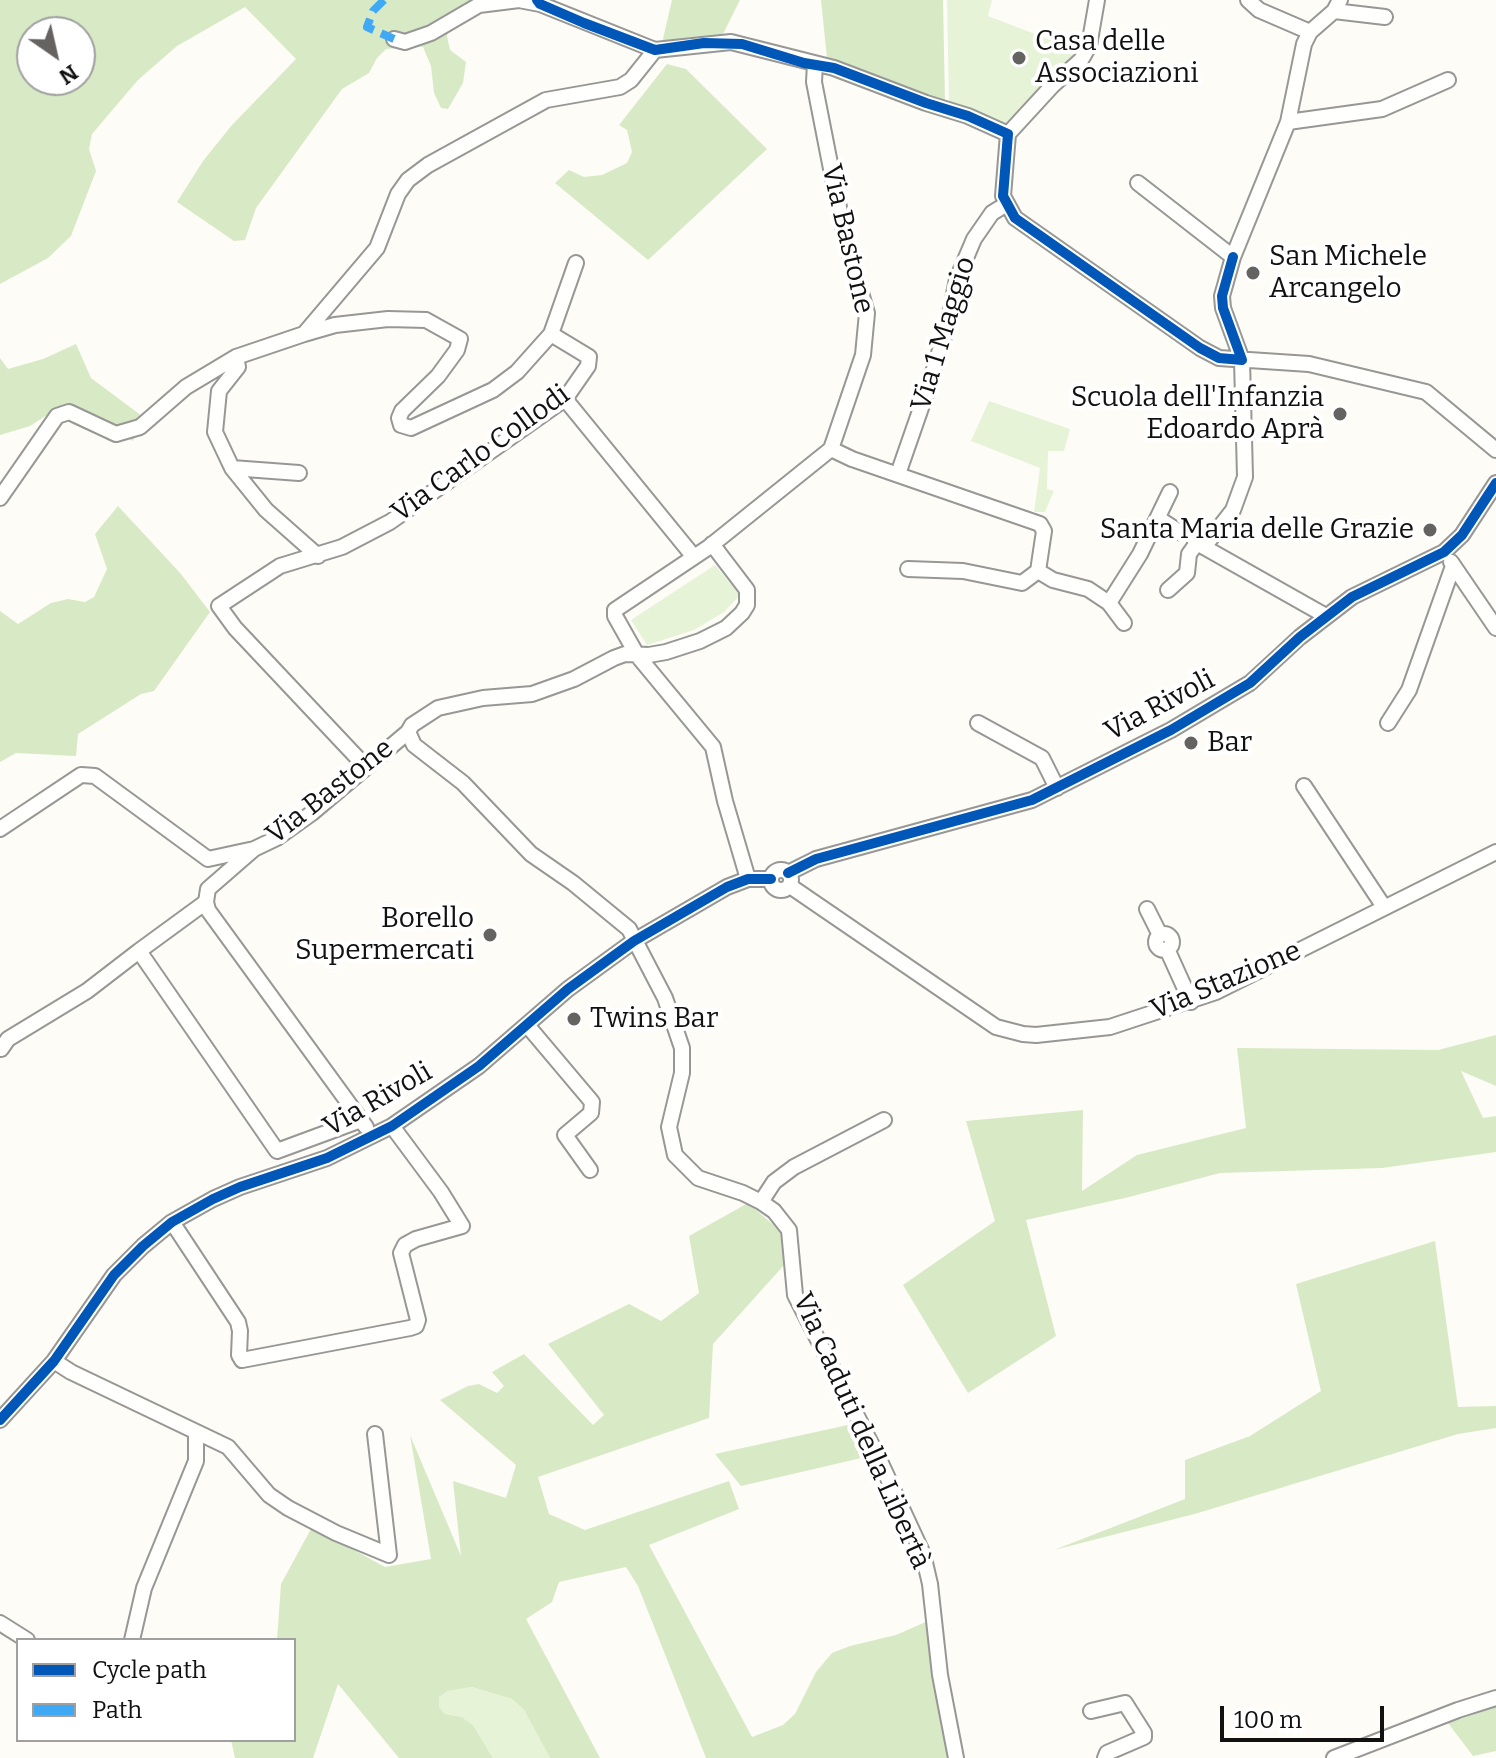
<!DOCTYPE html>
<meta charset="utf-8">
<style>
body{margin:0}
#map{position:relative;width:1496px;height:1758px;overflow:hidden;background:#fdfcf7;font-family:Bitter,serif}
canvas{display:block}
.legend{position:absolute;left:16px;top:1638px;width:280px;height:104px;box-sizing:border-box;background:#fff;border:2px solid #a0a0a0;margin:0;padding:10px 14px;list-style:none;font-size:24px;color:#111}
.legend li{display:flex;align-items:center;gap:16px;height:40px}
.legend b{width:40px;border:2px solid #a0a0a0}
.north{position:absolute;left:16px;top:16px;width:80px;height:80px;box-sizing:border-box;background:#fff;border:2px solid #a0a0a0;border-radius:50%;rotate:146deg;font-size:22px;font-weight:700;line-height:32px;text-align:center;color:#111}
.north::after{content:'';display:block;margin:auto;width:28px;height:36px;background:#646362;clip-path:polygon(50% 0,100% 100%,50% 72%,0 100%)}
.scale{position:absolute;left:1220px;top:1706px;width:164px;height:36px;box-sizing:border-box;border:4px solid #111;border-top:0;padding-left:10px;font-size:24px;line-height:28px;white-space:nowrap;color:#111;-webkit-text-stroke:6px #fff;paint-order:stroke}
</style>
<div id="map">
<canvas width="1496" height="1758"></canvas>
<ul class="legend">
<li><b style="height:10px;background:#0057b8"></b>Cycle path</li>
<li><b style="height:10px;background:#3fa9f5"></b>Path</li>
</ul>
<div class="north">N</div>
<div class="scale">100 m</div>
</div>
<script>
const g = document.querySelector('canvas').getContext('2d');
g.lineJoin = 'round';
function fillPath(path, color) {
  g.fillStyle = color;
  g.fill(path, 'evenodd');
}
function poly(rows) {
  const path = new Path2D();
  for (const r of rows) {
    if (r.length === 3) {
      path.moveTo(r[0] + r[2], r[1]);
      path.arc(r[0], r[1], r[2], 0, 2 * Math.PI);
      continue;
    }
    path.moveTo(r[0], r[1]);
    for (let i = 2; i < r.length; i += 2) path.lineTo(r[i], r[i + 1]);
  }
  return path;
}
function strokePath(path, color, width, dash) {
  g.strokeStyle = color;
  g.lineWidth = width;
  g.lineCap = dash ? 'butt' : 'round';
  g.setLineDash(dash || []);
  g.stroke(path);
}
function drawText(font, color, halo, rows, align = 'center') {
  g.font = font + ' Bitter,serif';
  g.lineWidth = 8;
  g.setLineDash([]);
  g.textBaseline = 'middle';
  g.strokeStyle = halo;
  g.fillStyle = color;
  for (const [text, x, y, turn = 0] of rows) {
    g.save();
    g.translate(x, y);
    g.rotate((+turn || 0) * Math.PI / 180);
    g.textAlign = isNaN(turn) ? turn : align;
    if (halo) g.strokeText(text, 0, 0);
    g.fillText(text, 0, 0);
    g.restore();
  }
}
fillPath(poly([
 [947,0,992,0,988,16,1079,51,1012,130,949,104],
 [989,401,1070,429,1064,451,1048,451,1047,489,1054,491,1045,512,1034,512,1040,468,971,441],
 [715,565,738,593,738,597,724,612,694,630,647,645,631,620],
 [472,1687,512,1699,524,1710,550,1758,493,1758,473,1725,462,1717,445,1714,439,1707,439,1697,448,1691]
]), '#e7f3d7');
fillPath(poly([
 [0,0,481,0,453,15,447,36,450,50,466,62,463,83,448,109,441,108,434,93,431,66,423,47,415,46,386,49,377,58,369,73,342,89,256,208,245,240,234,241,177,202,203,161,232,125,296,59,245,7,177,46,138,80,92,134,89,149,96,171,71,236,48,258,0,284],
 [32,32,80,32,80,80,32,80],
 [672,0,740,0,722,36,662,43],
 [821,0,943,0,945,101,827,58],
 [667,64,686,69,767,149,648,260,555,183,569,170,584,177,602,175,627,163,632,152,627,130,619,125],
 [76,344,91,378,142,416,133,441,71,408,55,410,30,426,0,435,0,358,8,369,43,359],
 [118,506,181,574,210,612,154,691,141,694,78,734,76,756,16,753,0,762,0,611,18,624,51,603,68,599,85,602,94,597,107,569,95,534],
 [1496,1035,1496,1086,1461,1071,1483,1118,1496,1116,1496,1152,1382,1168,1220,1173,1129,1197,1026,1220,1056,1336,968,1393,903,1285,995,1221,966,1121,1083,1110,1082,1191,1137,1155,1246,1128,1237,1048,1438,1050],
 [748,1203,784,1234,785,1264,713,1344,709,1418,538,1477,549,1514,585,1530,729,1481,739,1509,649,1545,752,1737,783,1725,795,1714,816,1672,832,1653,850,1646,896,1635,928,1621,948,1758,706,1758,638,1586,626,1567,559,1582,552,1602,526,1619,600,1758,550,1758,524,1710,512,1699,472,1687,448,1691,439,1697,439,1707,445,1714,462,1717,473,1725,493,1758,399,1758,338,1684,313,1758,235,1758,231,1740,294,1740,294,1640,277,1640,281,1584,312,1527,385,1567,431,1559,410,1435,461,1556,453,1481,506,1498,516,1465,440,1400,468,1386,479,1384,497,1393,504,1386,492,1372,524,1354,593,1425,604,1415,548,1344,629,1304,661,1321,699,1293,689,1236],
 [1435,1241,1458,1407,1496,1406,1496,1428,1458,1434,1198,1513,1054,1550,1185,1499,1185,1460,1250,1436,1321,1391,1296,1284],
 [857,1423,870,1456,741,1486,715,1454],
 [1496,1707,1496,1751,1473,1756,1448,1723]
]), '#d8eac5');
const minor = poly([
 [1248,0,1259,10,1310,32],
 [1334,11,1385,17],
 [394,39,405,42,431,33,479,5,519,0,540,4,655,50,731,42,834,68,926,103,968,116,1008,134],
 [1288,122,1382,109,1448,80],
 [1008,134,1003,196,1015,218,1200,348,1219,358,1309,364,1426,392,1496,450],
 [1008,134,1053,85,1081,60,1089,46,1097,0],
 [1138,183,1233,257],
 [304,334,335,325,388,319,426,320,460,339,457,350,438,376,402,411,399,418,401,425,411,428,493,390,517,372,551,334,576,263],
 [236,357,238,367,219,391,215,432,232,468,266,510,318,556],
 [565,399,694,557],
 [831,449,852,459,1040,524,1044,531,1038,571,1053,580,1088,589,1109,603,1124,623],
 [232,468,299,473],
 [898,474,930,382,948,324,957,279,974,239,992,213,1005,205],
 [0,498,57,416,69,412,116,434,140,427,186,387,236,357,304,334,377,248,398,194,408,180,428,165,546,100,620,87,631,80,655,50],
 [1158,518,1181,533],
 [1195,542,1326,616],
 [1204,547,1233,510,1245,477,1242,360,1223,308,1222,296,1233,257,1288,122,1304,44,1310,32,1334,11,1340,0],
 [1451,562,1496,628],
 [908,569,963,571,1022,583,1038,571],
 [1168,590,1187,573,1189,554,1197,543],
 [1109,603,1140,554,1170,492],
 [978,723,1042,758,1057,788],
 [1388,723,1409,690,1453,566],
 [408,732,414,745,463,783,531,854,573,883,629,929,665,998,682,1048,682,1073,669,1127,675,1155,698,1178,743,1193,761,1202,774,1211,789,1230,795,1295,879,1459,923,1554,930,1584,940,1675,956,1758],
 [366,767,235,628,219,606,280,566,342,547,390,522,565,399,588,366,589,357,551,334],
 [1304,786,1384,907],
 [0,829,81,775,95,776,208,859,254,849,277,838,312,813,408,732,412,725,438,708,483,698,532,694,574,679,614,658,625,654,649,655,666,652,700,641,726,628,742,613,747,605,747,590,712,544],
 [254,849,208,889,206,902,208,910,366,1127],
 [781,880,10],
 [788,873,816,859,1032,800,1171,730,1250,683,1300,637,1352,597,1444,552,1462,535,1496,483],
 [748,879,725,801,713,747,637,655,615,616,615,610,709,547,831,449,863,355,867,313,847,245,834,184,814,82,815,64],
 [790,886,996,1027,1023,1034,1036,1035,1110,1027,1216,992,1496,852],
 [206,902,139,951,277,1151,361,1120],
 [1147,909,1160,935],
 [1164,942,8],
 [1167,949,1191,1002],
 [527,1025,592,1102,591,1113,565,1135,590,1170],
 [1,1049,8,1039,87,991,139,951],
 [761,1202,774,1182,794,1167,884,1120],
 [172,1222,238,1322,240,1331,239,1355,242,1360,410,1328,416,1326,418,1320,401,1253,405,1245,416,1239,462,1226,441,1192,392,1126],
 [54,1361,71,1372,228,1447,269,1495,288,1508,336,1533,389,1555,375,1434],
 [0,1420,54,1361,114,1275,143,1246,172,1222,213,1199,240,1187,327,1158,392,1126,479,1066,568,989,634,941,727,887,748,879,771,879],
 [0,1623,27,1640],
 [132,1640,144,1588,196,1461,196,1433],
 [1091,1711,1125,1703,1144,1733,1144,1737,1107,1753,1105,1758],
 [1334,1758,1458,1710,1496,1698]
]);
strokePath(minor, '#979795', 18);
strokePath(minor, '#fffffe', 14);
strokePath(poly([
 [384,0,373,11,367,27,394,39]
]), '#3fa9f5', 8, [16, 8]);
strokePath(poly([
 [537,0,540,4,584,23,655,50,704,43,742,44,804,63,834,68,926,103,968,116,1008,134,1003,196,1015,218,1200,348,1219,358,1242,360,1223,308,1222,296,1233,257],
 [788,873,816,859,1032,800,1171,730,1250,683,1300,637,1352,597,1444,552,1462,535,1496,483],
 [0,1420,54,1361,114,1275,143,1246,172,1222,213,1199,240,1187,327,1158,392,1126,479,1066,568,989,634,941,727,887,748,879,771,879]
]), '#0057b8', 10);
for (const [x, y, r, color] of [
 [1019,58,8,"#646362"],
 [1253,273,8,"#646362"],
 [1340,414,8,"#646362"],
 [1430,530,8,"#646362"],
 [1191,743,8,"#646362"],
 [490,935,8,"#646362"],
 [574,1019,8,"#646362"]
]) {
  const dot = new Path2D();
  dot.arc(x, y, r, 0, 2 * Math.PI);
  g.fillStyle = color;
  g.fill(dot);
  strokePath(dot, '#fff', 3);
}
drawText('28px', '#111', '#fff', [
 ["Casa delle",1035,42],
 ["Associazioni",1035,74],
 ["San Michele",1269,257],
 ["Arcangelo",1269,289],
 ["Scuola dell'Infanzia",1324,398,"right"],
 ["Edoardo Aprà",1324,430,"right"],
 ["Santa Maria delle Grazie",1414,530,"right"],
 ["Bar",1207,743],
 ["Borello",474,919,"right"],
 ["Supermercati",474,951,"right"],
 ["Twins Bar",590,1019]
], 'left');
drawText('28px', '#111', '#fff', [
 ["Via Bastone",847,239,77],
 ["Via 1 Maggio",944,334,-73],
 ["Via Carlo Collodi",481,454,-36],
 ["Via Rivoli",1160,706,-28],
 ["Via Bastone",330,792,-38],
 ["Via Stazione",1226,981,-23],
 ["Via Rivoli",378,1100,-30],
 ["Via Caduti della Libertà",861,1431,66]
]);
</script>
